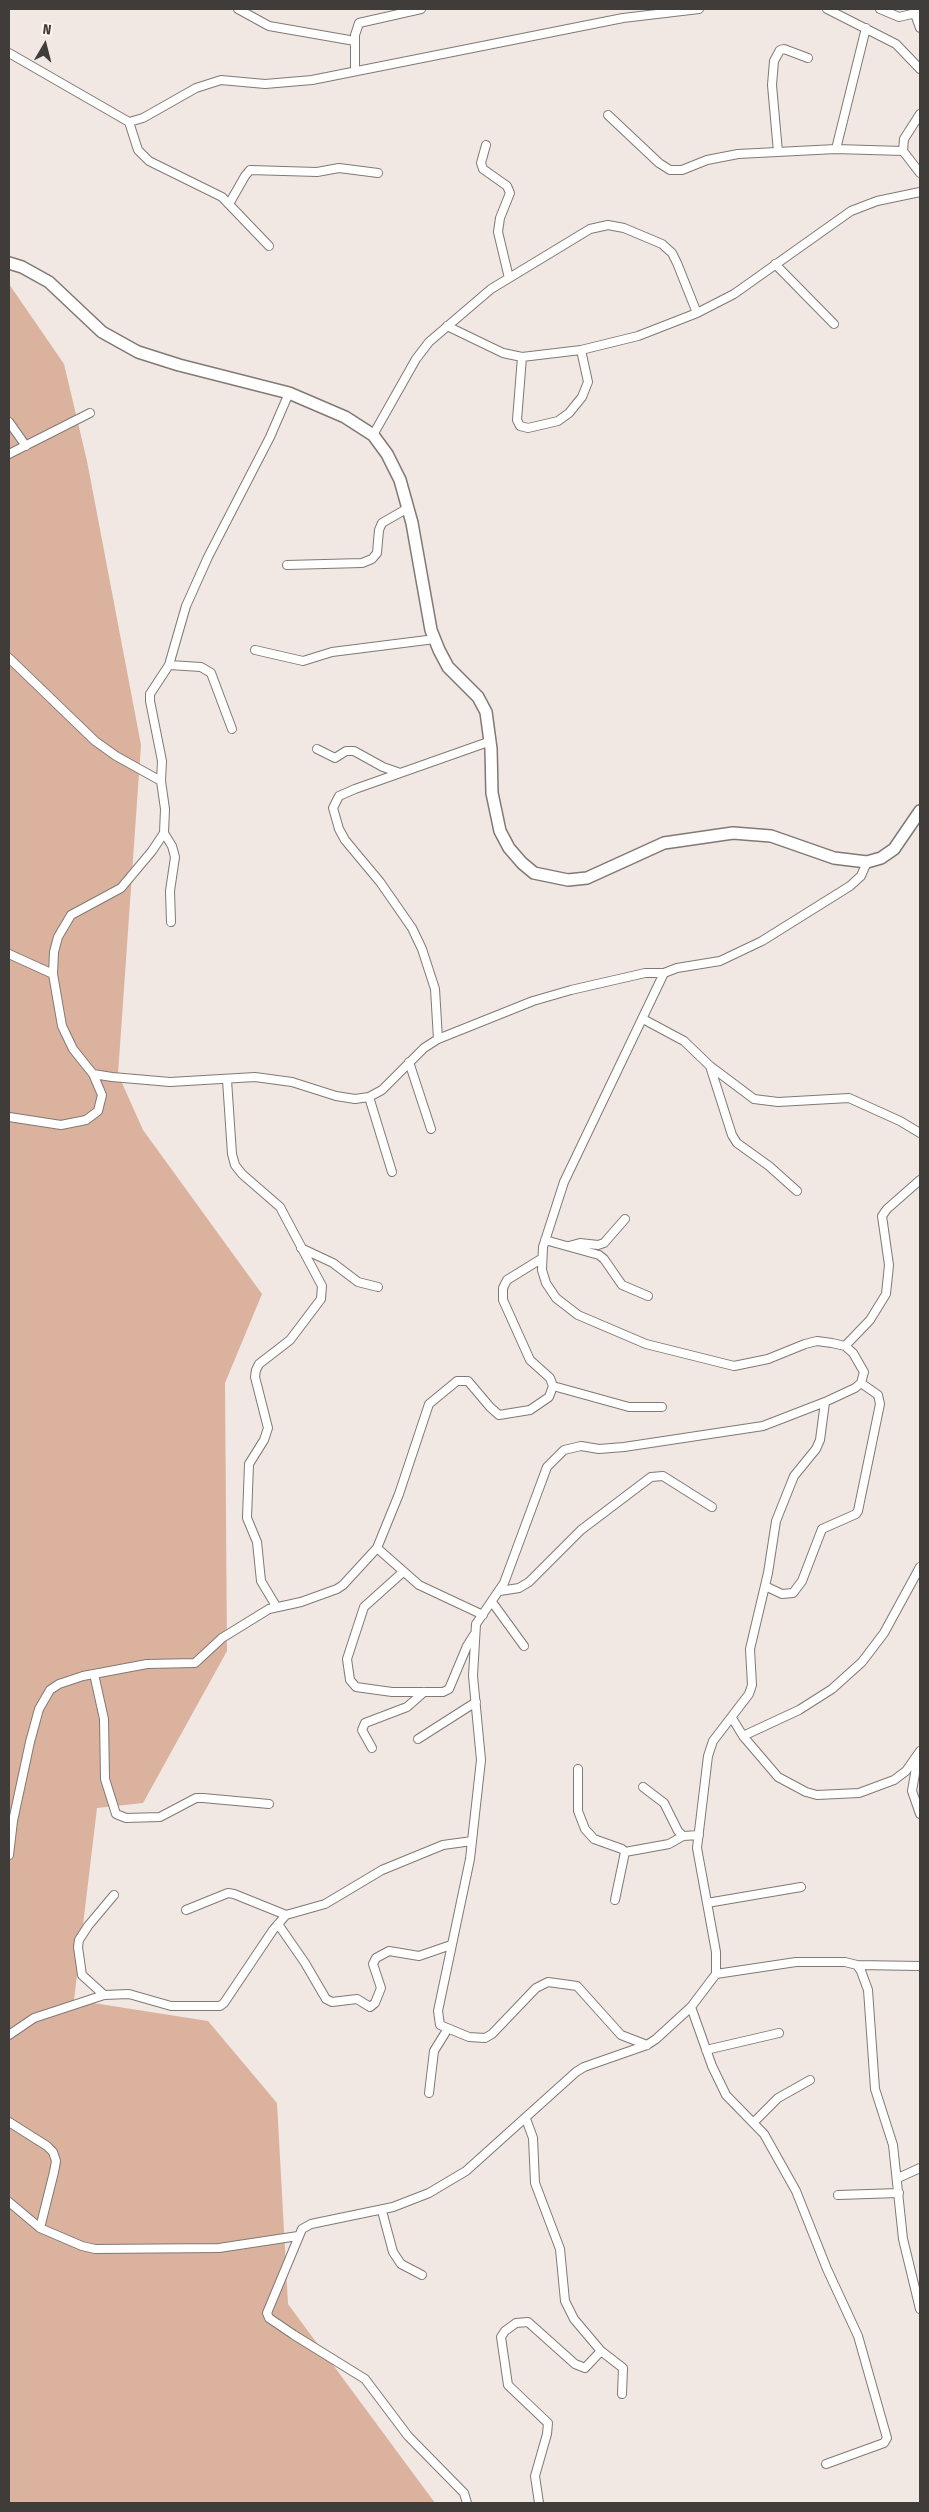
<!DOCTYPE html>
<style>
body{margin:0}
#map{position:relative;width:929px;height:2512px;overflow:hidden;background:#f1e7e3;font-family:"Fira Sans Condensed",sans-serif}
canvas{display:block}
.frame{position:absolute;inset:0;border:10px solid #3f3c3a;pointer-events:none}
.north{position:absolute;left:20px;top:20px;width:50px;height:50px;-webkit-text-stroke:4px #fef5f0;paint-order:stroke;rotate:8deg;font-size:14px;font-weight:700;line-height:20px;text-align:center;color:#3f3c3a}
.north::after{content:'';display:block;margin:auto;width:18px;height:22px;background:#3f3c3a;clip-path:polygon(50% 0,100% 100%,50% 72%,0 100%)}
</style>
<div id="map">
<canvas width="929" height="2512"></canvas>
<div class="frame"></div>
<div class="north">N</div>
</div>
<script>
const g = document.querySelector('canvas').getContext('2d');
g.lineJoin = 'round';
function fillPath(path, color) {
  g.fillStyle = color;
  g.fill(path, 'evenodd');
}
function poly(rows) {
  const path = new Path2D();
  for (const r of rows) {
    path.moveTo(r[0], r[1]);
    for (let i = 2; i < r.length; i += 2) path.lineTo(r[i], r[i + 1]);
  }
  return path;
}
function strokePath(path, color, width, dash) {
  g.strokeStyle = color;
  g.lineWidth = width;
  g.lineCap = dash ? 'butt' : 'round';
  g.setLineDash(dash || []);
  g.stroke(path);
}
fillPath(poly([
 [9,284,64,364,87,461,141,745,118,1074,143,1130,262,1294,225,1383,227,1651,143,1803,97,1808,74,2000,208,2021,277,2103,288,2304,435,2503,9,2503]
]), '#dbb29e');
const street = poly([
 [238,9,269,26,355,41],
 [827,9,896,44,920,69],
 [880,9,899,17,920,12],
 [915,14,920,28],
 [9,53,129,122,143,118,196,88,221,80,265,84,312,80,623,18,699,9],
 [355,70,355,35,359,23,421,9],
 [920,114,904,139,903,151,920,173],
 [608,115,659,163,670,170,682,170,707,160,738,154,836,149,903,151],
 [129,122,138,150,149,161,222,197,269,246],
 [486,145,481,163,483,169,507,186,510,193,500,218,498,232,509,278],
 [836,149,866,28],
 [778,152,772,85,774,61,780,50,784,49,808,58],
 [229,204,245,176,250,170,317,172,339,168,378,173],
 [775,264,834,324],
 [447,326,503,353,522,357,581,350,638,336,697,313,734,294,851,211,877,201,920,192],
 [522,357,517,420,520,426,528,428,558,421,569,413,582,397,588,382,581,350],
 [289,393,270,437,208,557,186,606,169,665,150,694,150,701,162,761,161,781,165,809,164,833,152,851,121,888,71,915,58,937,54,952,53,974,62,1026,73,1049,93,1074,112,1077,170,1082,255,1077,292,1082,336,1096,355,1099,369,1097,382,1090,424,1048,438,1039,533,1001,571,990,645,973,664,973],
 [9,422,26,446],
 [373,435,416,359,429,342,491,289,590,229,608,225,624,228,662,244,672,253,677,263,697,313],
 [9,454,90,413],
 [287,565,362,563,372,559,377,553,379,530,382,523,408,508],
 [255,650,303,661,332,652,435,639],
 [9,658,95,741,116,756,161,781],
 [169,665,201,667,211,673,232,729],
 [317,749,335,758,346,751,354,751,383,767,400,773],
 [164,833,172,846,175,857,170,891,171,922],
 [9,954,53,974],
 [643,1019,684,1041,710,1066,732,1135,737,1143,769,1166,797,1191],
 [438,1039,435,989,422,949,412,928,380,882,345,840,339,829,333,808,339,796,355,789,491,741],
 [409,1062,431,1129],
 [710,1066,754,1099,778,1102,849,1098,900,1121,920,1133],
 [227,1080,232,1154,235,1165,242,1174,280,1207,322,1286,321,1299,290,1340,259,1364,256,1370,255,1377,268,1428,264,1440,249,1464,247,1518,257,1542,261,1581,276,1606],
 [369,1097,392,1172],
 [9,1117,61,1125,86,1120,98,1111,102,1095,93,1074],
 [545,1240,599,1255,604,1259,622,1285,648,1296],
 [569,1246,580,1243,598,1245,604,1243,625,1219],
 [301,1248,333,1263,358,1282,378,1287],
 [845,1346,870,1320,886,1294,889,1265,882,1216,887,1209,920,1180],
 [553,1386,629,1407,662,1407],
 [377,1548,419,1585,483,1615],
 [403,1572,364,1607,347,1659,350,1680,356,1687,392,1692,443,1692,449,1689,467,1646,474,1635],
 [765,1586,782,1594,793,1593,802,1581,822,1529,856,1514,858,1511,880,1404,878,1395,861,1383],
 [500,1591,519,1588,529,1582,581,1530,651,1477,663,1476,712,1507],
 [492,1602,524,1646],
 [94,1674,104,1719,105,1779,116,1814,126,1818,160,1817,196,1798,203,1798,269,1804],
 [732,1718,743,1736,778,1777,806,1792,817,1795,859,1793,894,1780,906,1771,920,1751],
 [743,1736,799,1710,832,1689,862,1662,884,1633,920,1567],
 [418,1739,476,1702],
 [372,1748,362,1730,365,1723,407,1707,424,1692],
 [918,1756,912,1791,920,1814],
 [578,1769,578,1811,585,1829,594,1839,622,1849,625,1852,615,1900],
 [643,1787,664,1803,678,1831,683,1836,699,1835],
 [625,1852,669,1844,683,1836],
 [9,1855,13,1821,30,1742,39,1709,50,1690,59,1684,83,1676,147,1664,195,1663,222,1638,269,1609,301,1602,337,1589,343,1585,377,1548,399,1494,429,1404,457,1381,468,1381,490,1407,499,1415,530,1410,549,1397,553,1386,550,1378,530,1360,503,1300,503,1288,507,1280,541,1259],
 [707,1903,801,1887],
 [186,1910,228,1893,234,1894,286,1915],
 [278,1924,305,1963,326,1999,332,2002,357,1999,370,2007,375,2003,381,1988,373,1964,376,1958,389,1951,419,1956,451,1945],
 [857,1965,920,1966],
 [716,1974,796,1962,845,1962,857,1965,861,1971,868,1990,875,2089,893,2145,903,2239,920,2309],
 [104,1995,82,1975,78,1947,79,1940,88,1926,114,1895],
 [691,2007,712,2066,726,2095,764,2134,796,2191,827,2269,858,2336,887,2438,884,2443,826,2464],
 [9,2035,34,2018,104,1995,129,1994,171,2006,220,2006,224,2003,273,1930,286,1915,325,1904,382,1870,443,1845,472,1841],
 [647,2045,621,2035,577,1986,548,1982,536,1988,492,2034,485,2038,469,2037,440,2025,438,2011,470,1859,481,1760,473,1676,476,1624,504,1583,547,1467,564,1450,581,1446,599,1449,624,1447,763,1426,825,1402,855,1388,861,1383,864,1372,853,1353,845,1346,832,1343,817,1341,805,1344,768,1359,734,1366,646,1344,578,1315,556,1298,546,1283,542,1270,543,1247,564,1182,664,973,677,968,720,961,762,941,850,886,861,876,867,862],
 [706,2050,779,2033],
 [429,2093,434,2051,447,2030],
 [526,2119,533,2138,535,2183,560,2249,565,2301,574,2319,601,2351,623,2368,622,2394],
 [9,2122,47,2146,53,2152,56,2161,54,2172,40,2228],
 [754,2122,778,2098,810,2080],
 [898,2178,920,2168],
 [838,2195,899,2193],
 [9,2202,40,2228,82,2246,95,2249,219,2248,298,2236],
 [382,2211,393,2252,401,2264,422,2275],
 [467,2503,464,2493,408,2436,365,2379,294,2335,269,2318,267,2313,302,2229,311,2224,393,2207,429,2193,466,2171,576,2072,584,2067,647,2045,656,2039,691,2007,716,1974,716,1952,697,1848,708,1756,713,1741,749,1694,752,1685,750,1649,768,1573,776,1521,794,1476,816,1449,820,1440,825,1402],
 [539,2503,535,2476,547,2434,548,2423,508,2385,501,2337,505,2331,516,2323,528,2322,575,2364,585,2368,601,2351]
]);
const secondary = poly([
 [9,263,22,267,49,282,102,332,138,352,179,365,289,393,345,417,373,435,387,454,400,480,412,523,431,630,439,650,448,667,478,697,486,712,491,749,492,793,500,831,509,848,522,863,534,873,568,880,587,878,664,843,733,833,771,836,834,858,867,862,881,858,894,849,920,811]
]);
strokePath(street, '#817975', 10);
strokePath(secondary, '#817975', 14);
strokePath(street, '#fff', 8);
strokePath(secondary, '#fff', 11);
</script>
